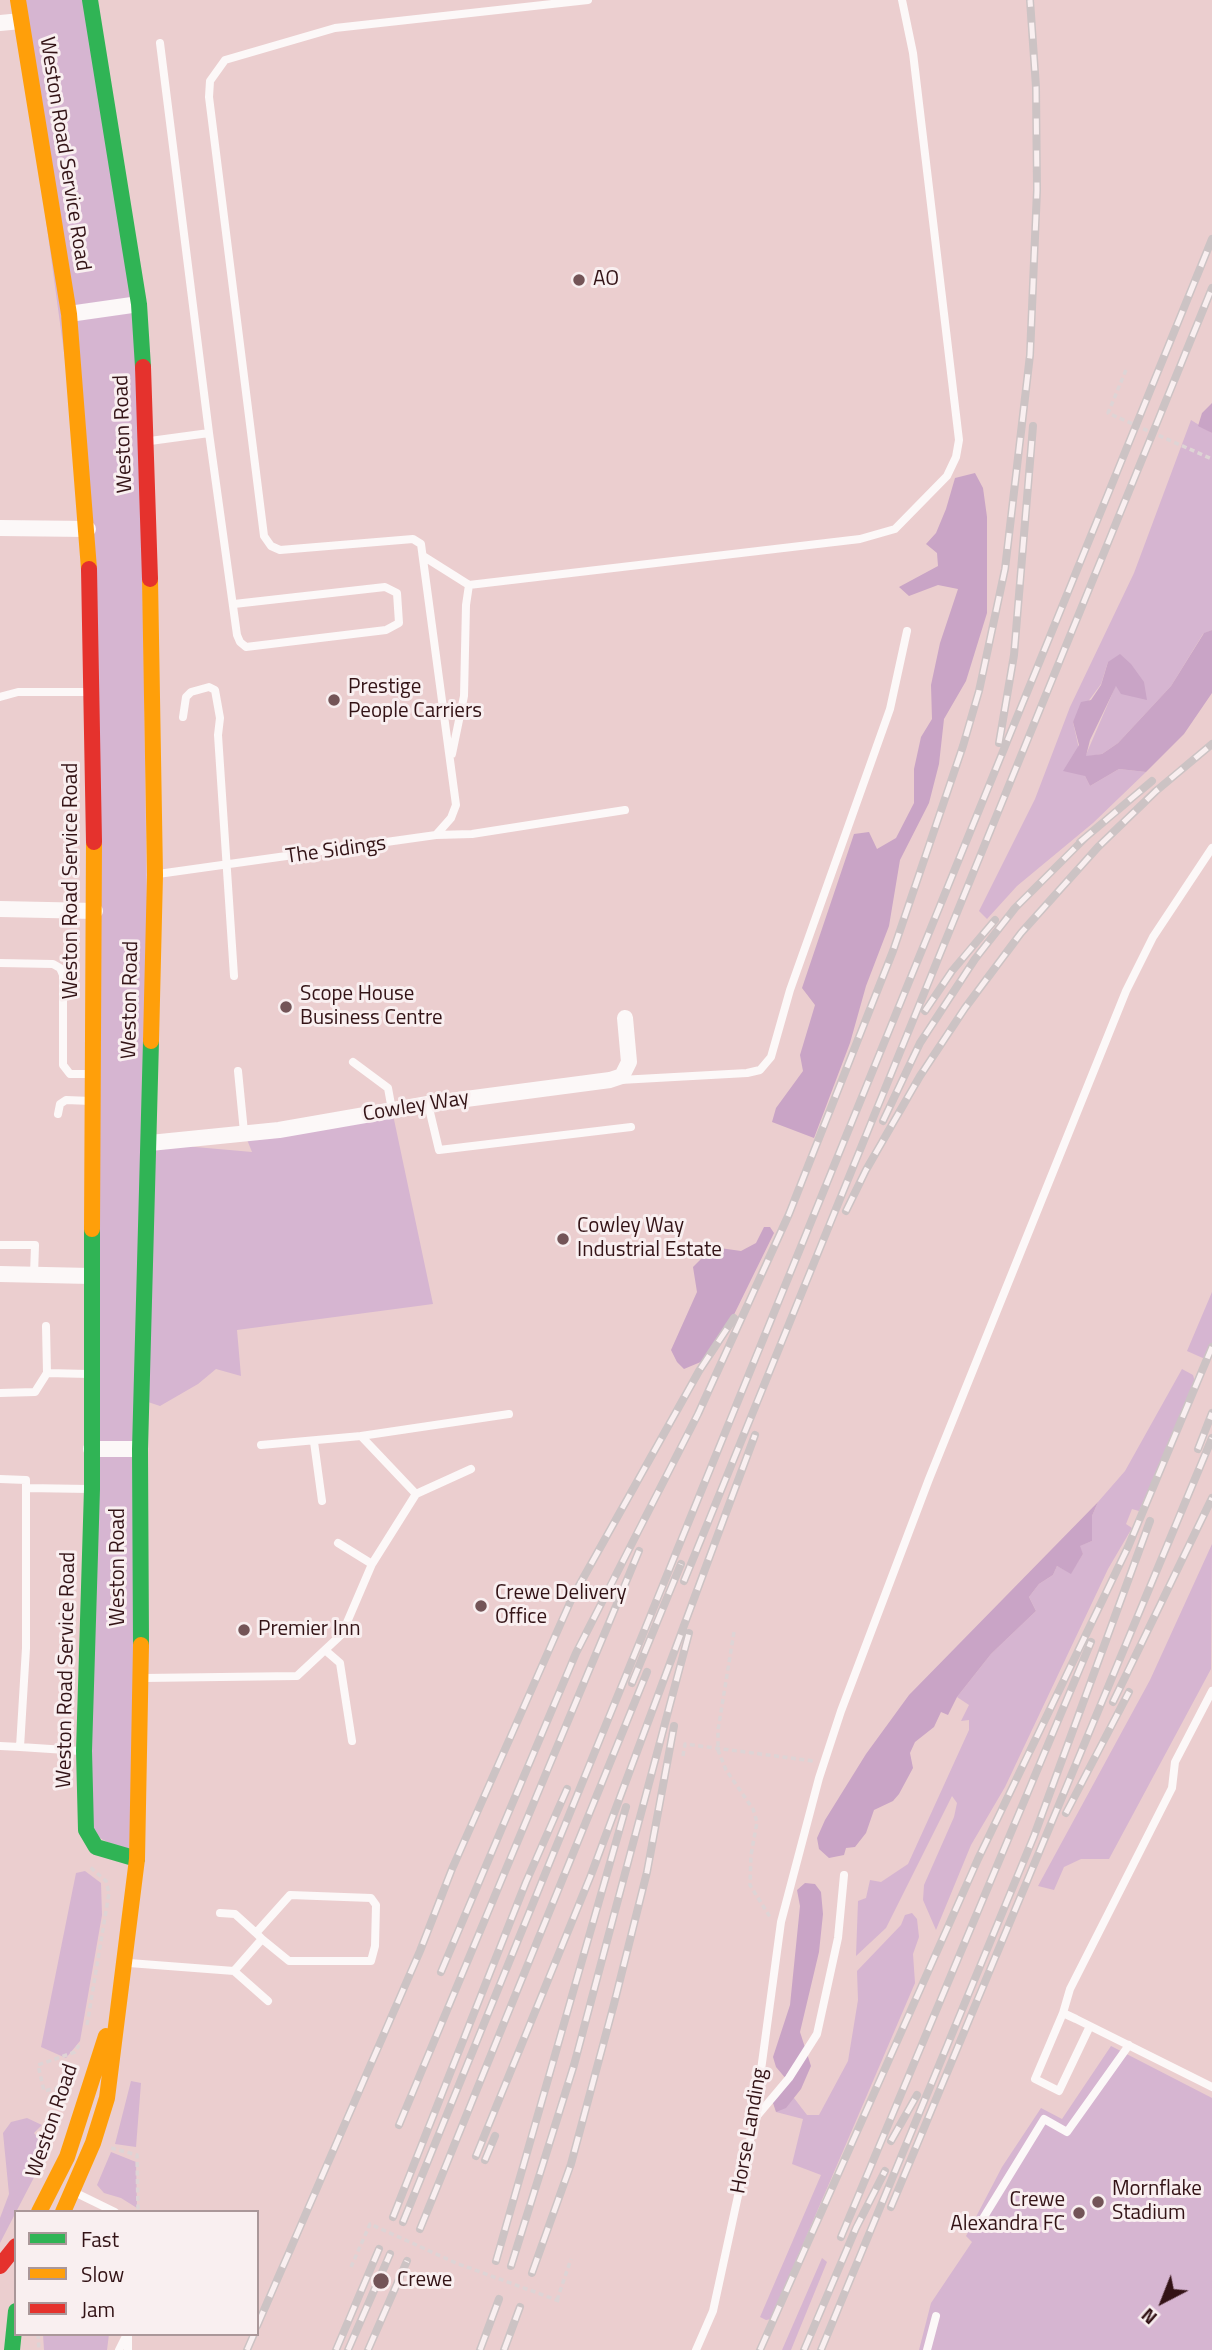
<!DOCTYPE html>
<style>
body{margin:0}
#map{position:relative;width:1212px;height:2350px;overflow:hidden;background:#ebcecf;font-family:"Titillium Web",sans-serif}
canvas{display:block}
.legend{position:absolute;left:14px;top:2210px;width:245px;height:126px;box-sizing:border-box;background:#f9eff0;border:2px solid #aa9799;margin:0;padding:9px 12px;list-style:none;font-size:21px;color:#331316}
.legend li{display:flex;align-items:center;gap:14px;height:35px}
.legend b{width:35px;border:2px solid #aa9799}
.north{position:absolute;left:1128px;top:2266px;width:70px;height:70px;-webkit-text-stroke:5px #f9eff0;paint-order:stroke;rotate:222deg;font-size:19px;font-weight:700;line-height:28px;text-align:center;color:#331316}
.north::after{content:'';display:block;margin:auto;width:24px;height:32px;background:#331316;clip-path:polygon(50% 0,100% 100%,50% 72%,0 100%)}
</style>
<div id="map">
<canvas width="1212" height="2350"></canvas>
<ul class="legend">
<li><b style="height:9px;background:#30b455"></b>Fast</li>
<li><b style="height:9px;background:#ff9f0a"></b>Slow</li>
<li><b style="height:9px;background:#e5322d"></b>Jam</li>
</ul>
<div class="north">N</div>
</div>
<script>
const g = document.querySelector('canvas').getContext('2d');
g.lineJoin = 'round';
function fillPath(path, color) {
  g.fillStyle = color;
  g.fill(path, 'evenodd');
}
function poly(rows) {
  const path = new Path2D();
  for (const r of rows) {
    path.moveTo(r[0], r[1]);
    for (let i = 2; i < r.length; i += 2) path.lineTo(r[i], r[i + 1]);
  }
  return path;
}
function strokePath(path, color, width, dash) {
  g.strokeStyle = color;
  g.lineWidth = width;
  g.lineCap = dash ? 'butt' : 'round';
  g.setLineDash(dash || []);
  g.stroke(path);
}
function drawText(font, color, halo, rows, align = 'center') {
  g.font = font + ' "Titillium Web",sans-serif';
  g.lineWidth = 6;
  g.setLineDash([]);
  g.textBaseline = 'middle';
  g.strokeStyle = halo;
  g.fillStyle = color;
  for (const [text, x, y, turn = 0] of rows) {
    g.save();
    g.translate(x, y);
    g.rotate((+turn || 0) * Math.PI / 180);
    g.textAlign = isNaN(turn) ? turn : align;
    if (halo) g.strokeText(text, 0, 0);
    g.fillText(text, 0, 0);
    g.restore();
  }
}
fillPath(poly([
 [16,0,90,0,139,304,150,1143,252,1152,244,1132,392,1110,433,1304,237,1330,241,1376,216,1369,198,1384,160,1406,142,1400,137,1859,86,1830,88,529],
 [1191,420,1212,433,1212,630,1203,634,1171,686,1118,743,1102,754,1085,757,1116,685,1108,662,1101,684,1073,722,1085,776,1090,786,1119,769,1146,772,1093,823,1017,886,987,919,979,911,1035,799,1070,707,1134,573],
 [1212,1292,1212,1344,1205,1359,1187,1351],
 [1182,1369,1193,1375,1195,1382,1163,1459,1139,1511,1132,1509,1126,1524,1132,1528,1108,1569,1005,1787,971,1845,936,1930,923,1900,924,1885,954,1817,957,1803,952,1796,886,1928,856,1956,858,1901,866,1898,870,1880,881,1882,908,1864,969,1730,969,1720,961,1721,969,1705,957,1697,991,1654,1036,1611,1029,1597,1039,1584,1053,1575,1057,1566,1071,1573,1083,1554,1079,1546,1092,1541,1092,1516,1098,1502,1125,1471],
 [1212,1544,1211,1669,1109,1859,1081,1859,1064,1867,1054,1890,1038,1886,1150,1680],
 [85,1871,101,1883,102,1915,80,2041,66,2058,41,2047,76,1873],
 [912,1913,917,1919,919,1937,913,1954,915,1983,771,2319,766,2320,760,2317,821,2175,792,2164,803,2119,776,2112,781,2098,794,2098,807,2115,819,2115,848,2061,858,2000,857,1971,901,1925,905,1915],
 [1111,2046,1212,2098,1212,2350,919,2350,931,2303,972,2242,966,2236,1002,2167,1041,2108,1062,2119],
 [131,2081,141,2083,136,2147,115,2144],
 [27,2118,42,2125,34,2133,43,2144,43,2160,0,2243,0,2218,9,2194,3,2133,11,2122],
 [111,2152,136,2162,137,2208,121,2198,104,2193,97,2185],
 [822,2258,827,2262,791,2350,782,2350],
 [43,2334,109,2334,107,2350,44,2350]
]), '#d6b5d1');
fillPath(poly([
 [1212,403,1212,433,1198,426,1202,413],
 [975,473,983,488,987,517,987,613,966,681,944,719,939,764,929,803,900,860,889,926,866,986,850,1043,814,1138,772,1122,776,1108,803,1071,800,1055,815,1005,802,988,854,834,869,832,877,849,896,838,914,803,914,769,921,737,932,719,931,685,940,643,958,589,938,585,909,596,899,587,938,566,937,553,926,544,936,533,946,509,955,478],
 [1212,630,1212,693,1184,734,1146,772,1119,769,1090,786,1085,776,1063,771,1079,745,1073,722,1081,702,1091,700,1101,685,1108,662,1120,654,1131,664,1144,682,1147,700,1121,694,1116,686,1090,740,1086,756,1102,754,1118,743,1171,686,1204,633],
 [764,1227,770,1227,774,1233,722,1339,703,1361,684,1369,677,1362,671,1350,697,1292,693,1267,713,1247,741,1251,756,1243],
 [1098,1502,1092,1516,1092,1541,1080,1546,1083,1554,1071,1574,1057,1566,1053,1575,1039,1584,1029,1597,1036,1611,991,1654,957,1697,948,1715,941,1712,934,1727,915,1742,910,1753,913,1768,899,1794,893,1801,874,1810,866,1833,855,1847,846,1848,844,1855,829,1858,819,1849,817,1838,825,1820,866,1754,909,1695],
 [805,1883,815,1884,821,1892,823,1914,819,1952,800,2032,811,2066,801,2089,786,2108,776,2112,772,2100,787,2080,776,2067,773,2057,790,2005,800,1906,797,1890]
]), '#c9a4c6');
strokePath(poly([
 [1126,370,1108,413,1212,459],
 [734,1632,718,1730,718,1750,726,1770,753,1809,757,1822,751,1855,750,1885,770,1917],
 [683,1756,685,1744,813,1761],
 [87,2025,109,1893,106,1881,90,1867],
 [60,2106,58,2088,44,2091,38,2065,75,2052,79,2045],
 [47,2145,45,2131,57,2119],
 [111,2148,137,2155,138,2212],
 [351,2267,370,2224,456,2263,562,2302],
 [557,2300,571,2259],
 [38,2334,39,2350]
]), '#ded4d5', 3.5, [5, 3.5]);
strokePath(poly([
 [160,43,209,433],
 [150,441,209,433,237,635,240,642,246,647,386,630,399,623,397,593,385,587,234,604],
 [423,556,469,585,860,539,895,529,947,476,956,457,959,440,913,53,902,0],
 [0,697,18,692,88,692],
 [183,717,186,697,191,692,209,687,215,690,220,718,218,735,234,976],
 [452,754,464,696,466,605,469,585],
 [436,835,472,834,625,810],
 [158,874,436,835,451,818,456,805,421,544,413,539,280,550,271,546,264,536,209,97,210,81,225,60,335,28,588,0],
 [0,963,53,964,60,968,63,975,63,1065,70,1074,90,1074],
 [353,1062,388,1088,392,1110],
 [238,1071,244,1132],
 [620,1080,747,1073,760,1070,771,1057,790,990,890,709,907,631],
 [428,1104,439,1150,631,1127],
 [58,1114,60,1104,66,1100,91,1101],
 [0,1245,35,1245,34,1275],
 [47,1373,89,1374],
 [0,1393,35,1392,47,1373,46,1326],
 [361,1436,509,1414],
 [314,1442,322,1501],
 [261,1445,361,1436,416,1494],
 [0,1479,26,1480,26,1648,20,1747,81,1751],
 [26,1488,89,1489],
 [338,1543,372,1564],
 [325,1650,340,1663,352,1741],
 [144,1678,297,1676,342,1634,372,1564,416,1494,471,1469],
 [0,1746,20,1747],
 [220,1913,235,1914,256,1933,262,1939,289,1961,371,1961,375,1946,376,1905,371,1898,290,1895,256,1933],
 [129,1963,234,1971,268,2001],
 [234,1971,262,1939],
 [1063,2013,1070,1989,1172,1788,1175,1762,1212,1691],
 [1090,2026,1059,2091,1035,2079,1063,2013,1076,2019,1212,2087],
 [757,2116,789,2078,817,2034,838,1938,844,1875],
 [74,2192,115,2212],
 [979,2225,1044,2119,1067,2132,1129,2045],
 [119,2350,127,2334],
 [128,2350,128,2334],
 [696,2350,713,2311,754,2122,781,1922,819,1778,841,1711,929,1479,1126,991,1153,937,1212,848],
 [927,2350,936,2316]
]), '#fcf8f8', 8);
strokePath(poly([
 [0,23,21,21],
 [69,314,139,304],
 [0,528,88,529],
 [0,909,95,911],
 [150,1143,279,1130,428,1104,610,1080,622,1076,629,1062,625,1018],
 [0,1274,91,1276],
 [91,1449,140,1449]
]), '#fcf8f8', 16);
strokePath(poly([
 [90,0,139,304,143,367],
 [92,1229,92,1489,84,1751,86,1830,96,1847,137,1859],
 [141,1645,140,1449,151,1041],
 [12,2350,16,2311]
]), '#30b455', 16);
strokePath(poly([
 [18,0,69,314,89,569],
 [150,579,155,875,151,1041],
 [92,1229,94,842],
 [39,2212,67,2157,106,2036],
 [63,2212,93,2143,107,2098,137,1859,141,1645]
]), '#ff9f0a', 16);
strokePath(poly([
 [143,367,150,579],
 [89,569,94,842],
 [0,2266,16,2246]
]), '#e5322d', 16);
const rail = poly([
 [999,743,1014,655,1033,426],
 [1080,842,1152,781],
 [925,1011,952,971,995,920],
 [883,1121,920,1043,975,959,1015,908,1087,836],
 [846,1211,866,1170,920,1076,965,1008,1021,933,1098,847,1156,791,1212,744],
 [1198,1449,1212,1413],
 [684,1581,1212,288],
 [632,1683,681,1564],
 [1113,1702,1212,1498],
 [1066,1813,1129,1692],
 [441,1972,576,1653,698,1414,789,1214,893,951,963,746,979,691,1005,569,1030,355,1037,190,1036,87,1030,0],
 [399,2125,639,1551],
 [891,2141,917,2095],
 [476,2156,591,1875,755,1435],
 [485,2160,495,2136],
 [891,2207,1212,1438],
 [393,2217,526,1882,567,1789],
 [403,2222,1212,239],
 [420,2229,647,1672],
 [841,2237,1091,1642],
 [496,2261,626,1807],
 [511,2266,574,2065,689,1633],
 [532,2273,571,2164,614,2004,647,1872,674,1726],
 [257,2326,420,1951,452,1869,572,1598,699,1371,734,1318],
 [247,2350,254,2334],
 [336,2350,379,2249],
 [348,2350,390,2254],
 [368,2350,407,2261],
 [480,2350,499,2299],
 [504,2350,520,2307],
 [760,2350,978,1859,1128,1547,1212,1347],
 [804,2350,856,2228,885,2171],
 [821,2350,1034,1836,1150,1521]
]);
strokePath(rail, '#ccc3c4', 8);
strokePath(rail, '#f9eff0', 5, [16]);
for (const [x, y, r, color] of [
 [579,280,7,"#735457"],
 [334,700,7,"#735457"],
 [286,1007,7,"#735457"],
 [563,1239,7,"#735457"],
 [481,1606,7,"#735457"],
 [244,1630,7,"#735457"],
 [1098,2202,7,"#735457"],
 [1079,2213,7,"#735457"],
 [381,2281,9,"#735457"]
]) {
  const dot = new Path2D();
  dot.arc(x, y, r, 0, 2 * Math.PI);
  g.fillStyle = color;
  g.fill(dot);
  strokePath(dot, '#f9eff0', 2.5);
}
drawText('21px', '#331316', '#f9eff0', [
 ["Weston Road Service Road",64,154,81],
 ["Weston Road",124,434,-92],
 ["The Sidings",336,851,-8],
 ["Weston Road Service Road",72,881,-90],
 ["Weston Road",131,1000,-89],
 ["Cowley Way",416,1107,-9],
 ["Weston Road",119,1567,-90],
 ["Weston Road Service Road",67,1670,-89],
 ["Weston Road",53,2121,-71],
 ["Horse Landing",750,2131,-80]
]);
drawText('21px', '#331316', '#f9eff0', [
 ["AO",593,280],
 ["Prestige",348,688],
 ["People Carriers",348,712],
 ["Scope House",300,995],
 ["Business Centre",300,1019],
 ["Cowley Way",577,1227],
 ["Industrial Estate",577,1251],
 ["Crewe Delivery",495,1594],
 ["Office",495,1618],
 ["Premier Inn",258,1630],
 ["Mornflake",1112,2190],
 ["Stadium",1112,2214],
 ["Crewe",1065,2201,"right"],
 ["Alexandra FC",1065,2225,"right"],
 ["Crewe",397,2281]
], 'left');
</script>
